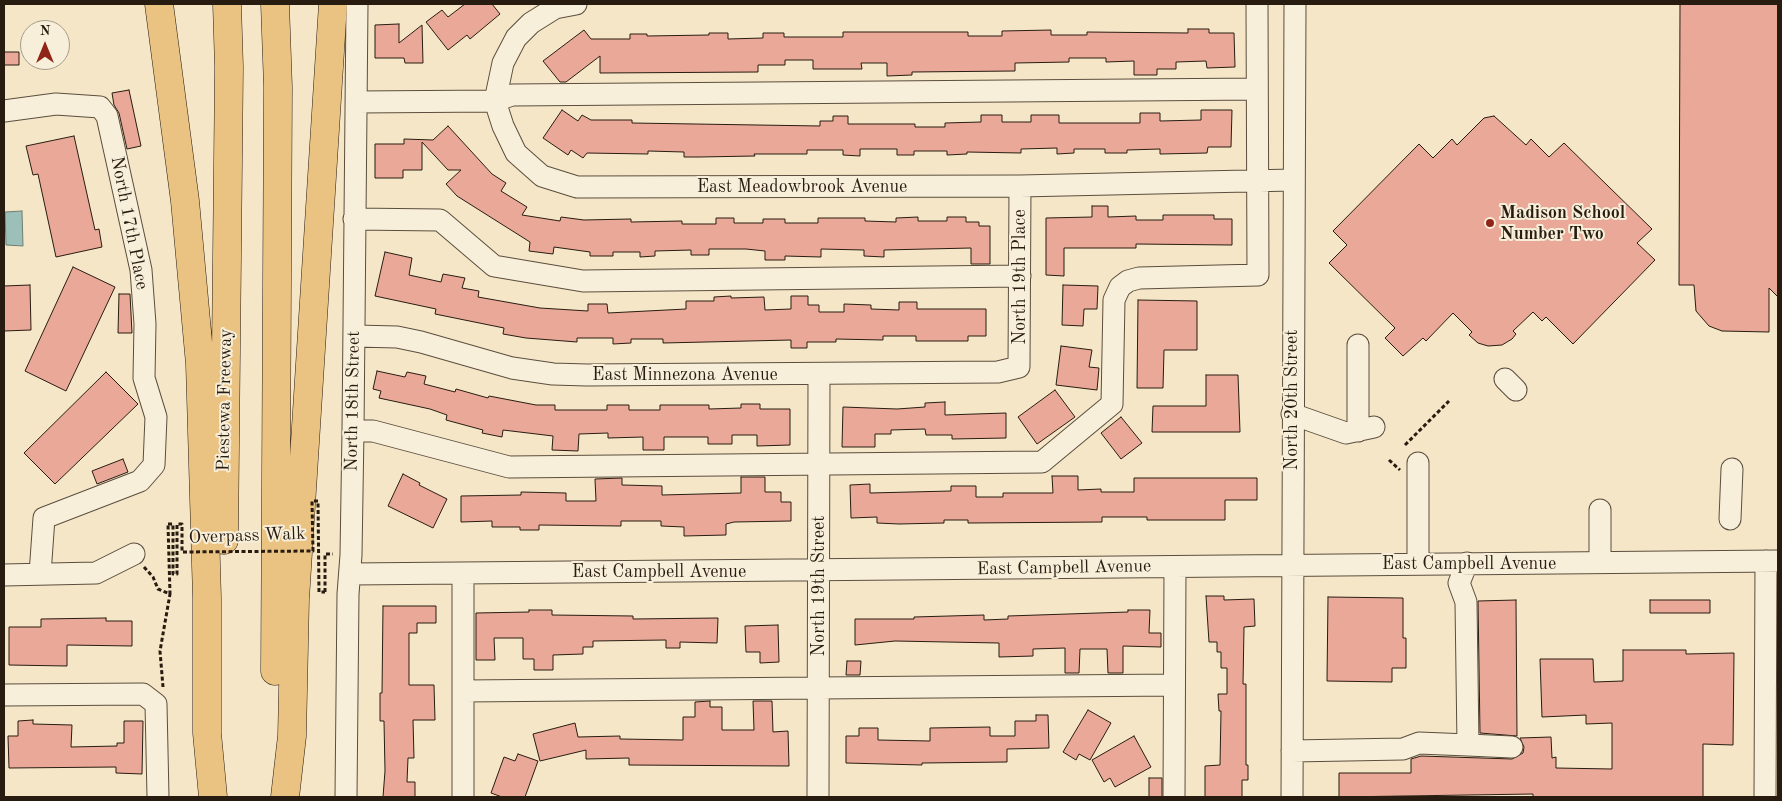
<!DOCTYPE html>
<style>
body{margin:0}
#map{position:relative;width:1782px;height:801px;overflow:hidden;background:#f4e6c6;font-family:"Old Standard TT",serif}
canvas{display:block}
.frame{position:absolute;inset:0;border:5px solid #281c11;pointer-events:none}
.north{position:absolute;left:20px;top:20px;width:50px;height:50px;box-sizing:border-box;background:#f8efda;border:1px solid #a59b8a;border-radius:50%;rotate:0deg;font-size:14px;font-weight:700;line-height:20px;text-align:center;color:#281c11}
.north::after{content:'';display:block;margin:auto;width:18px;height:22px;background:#8f2418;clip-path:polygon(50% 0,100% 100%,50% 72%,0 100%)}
</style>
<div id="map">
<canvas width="1782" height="801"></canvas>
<div class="frame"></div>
<div class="north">N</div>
</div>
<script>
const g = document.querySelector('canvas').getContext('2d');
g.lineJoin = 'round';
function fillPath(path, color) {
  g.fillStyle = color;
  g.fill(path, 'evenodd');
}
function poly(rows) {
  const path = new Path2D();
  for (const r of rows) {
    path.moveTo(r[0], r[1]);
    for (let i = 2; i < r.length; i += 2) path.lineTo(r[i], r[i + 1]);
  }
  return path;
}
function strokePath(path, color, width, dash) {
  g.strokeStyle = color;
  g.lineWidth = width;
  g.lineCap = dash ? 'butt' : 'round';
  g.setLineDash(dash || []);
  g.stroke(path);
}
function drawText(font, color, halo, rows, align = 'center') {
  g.font = font + ' "Old Standard TT",serif';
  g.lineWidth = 4;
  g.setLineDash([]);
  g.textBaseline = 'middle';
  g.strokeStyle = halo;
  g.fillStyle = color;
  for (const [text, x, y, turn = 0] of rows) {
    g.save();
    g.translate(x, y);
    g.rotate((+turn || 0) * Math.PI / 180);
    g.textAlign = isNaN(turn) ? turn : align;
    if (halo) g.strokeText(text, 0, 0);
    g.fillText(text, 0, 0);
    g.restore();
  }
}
const water = poly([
 [22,211,23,246,6,245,5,212,22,211]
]);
fillPath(water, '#9cbfb7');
strokePath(water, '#6e7e75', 1);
const building = poly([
 [465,4,492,4,500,14,470,39,467,35,448,50,426,22,442,10,448,17,465,4],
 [1680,4,1778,4,1778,297,1769,288,1769,332,1722,331,1709,326,1696,311,1694,285,1679,285,1680,4],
 [399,24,399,43,422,25,423,63,405,63,404,58,375,58,375,25,399,24],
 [1188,29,1209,29,1209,33,1234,33,1235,67,1207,68,1206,61,1176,62,1176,69,1157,69,1157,75,1134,75,1134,61,1106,62,1106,58,1069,58,1069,62,1015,63,1015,71,912,72,912,75,887,76,887,63,861,63,862,69,813,69,813,60,785,60,785,65,758,65,758,72,600,73,600,56,566,82,560,82,543,61,584,30,591,39,630,39,630,34,647,34,647,36,709,35,709,33,728,33,728,39,763,38,763,33,784,33,784,37,843,37,843,32,968,32,968,36,1002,36,1002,31,1051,30,1051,35,1087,35,1087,32,1188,33,1188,29],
 [4,52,19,52,19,65,4,65,4,52],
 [129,90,141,146,127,149,119,113,114,105,112,93,129,90],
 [562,110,578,121,582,115,591,120,632,120,632,123,820,126,820,121,833,121,833,116,848,116,848,124,915,124,915,127,945,127,945,123,981,122,981,115,1002,115,1002,122,1031,122,1031,115,1059,115,1059,123,1140,123,1140,113,1160,113,1160,121,1201,120,1201,110,1232,110,1231,147,1208,147,1207,153,1160,154,1160,149,1127,150,1127,153,1105,153,1105,149,1074,149,1074,153,1057,154,1057,148,1021,149,1021,153,967,152,967,154,947,155,947,151,914,151,914,155,897,155,897,149,860,149,860,156,843,155,843,150,807,150,807,154,754,154,755,156,699,157,684,157,684,152,648,151,648,154,587,153,583,158,571,150,568,155,543,138,562,110],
 [1494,116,1526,145,1531,139,1549,157,1564,143,1652,229,1637,243,1655,260,1573,344,1546,317,1542,321,1533,312,1513,331,1516,334,1512,339,1502,345,1488,346,1478,343,1469,335,1472,332,1453,313,1426,341,1423,338,1403,356,1385,338,1395,328,1329,263,1347,245,1333,231,1419,144,1433,158,1452,139,1457,145,1484,118,1494,116],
 [448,126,492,174,506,183,501,191,527,207,522,215,560,221,561,217,584,220,631,219,631,222,682,221,682,224,716,224,716,218,734,218,734,223,763,223,763,219,785,219,785,223,818,223,818,218,865,218,865,221,896,222,896,218,918,217,918,221,947,221,947,217,966,217,966,222,979,222,979,226,990,226,990,264,971,264,971,248,884,250,884,257,864,256,864,250,821,249,821,257,785,256,785,260,765,260,765,251,746,249,709,249,709,255,691,255,691,250,655,251,655,256,640,257,640,252,613,252,613,256,590,256,590,252,554,247,553,254,529,251,530,242,457,196,446,184,461,170,448,170,422,142,422,170,403,170,403,178,375,178,375,144,404,144,404,139,433,140,448,126],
 [74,136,95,230,99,229,102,247,56,257,38,174,33,175,26,146,74,136],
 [1092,206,1108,206,1108,217,1136,216,1136,220,1163,220,1163,215,1214,215,1214,219,1232,219,1232,245,1136,244,1136,248,1064,248,1064,276,1046,275,1046,218,1092,217,1092,206],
 [385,252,412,258,409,275,441,282,443,274,465,278,462,288,479,291,478,297,540,308,588,311,588,304,607,304,608,313,686,309,686,301,714,301,714,297,731,296,731,298,764,297,765,310,791,309,791,296,808,296,808,305,819,305,819,312,844,312,844,304,871,305,871,309,899,310,899,302,917,302,917,309,986,309,986,336,968,336,968,341,916,341,916,336,883,336,883,340,836,339,836,342,807,342,807,348,791,348,791,340,663,343,663,339,631,339,631,343,613,344,613,338,577,338,577,342,526,338,503,334,504,328,435,314,436,309,375,296,385,252],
 [73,267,115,287,66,391,25,371,73,267],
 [30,285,31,330,4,331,4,286,30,285],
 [1063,285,1098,286,1097,309,1084,309,1083,326,1062,325,1063,285],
 [119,294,130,294,132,333,118,333,119,294],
 [1138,300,1197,301,1197,350,1164,350,1163,388,1137,388,1138,300],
 [1061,346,1092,350,1089,367,1099,368,1097,390,1056,385,1061,346],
 [377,371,405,377,407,372,426,376,424,384,455,392,456,389,488,398,489,396,536,405,555,405,555,410,607,410,607,405,629,405,629,410,660,410,660,405,709,405,709,409,741,408,741,404,760,404,760,409,790,409,790,445,757,446,757,435,732,435,732,444,708,444,708,437,664,437,664,450,643,450,643,437,608,438,608,433,579,434,578,451,552,450,553,436,503,430,502,437,482,433,483,430,446,420,447,415,430,409,379,398,381,391,373,389,377,371],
 [106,372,138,404,55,484,24,453,106,372],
 [1206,375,1238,375,1240,432,1152,432,1153,406,1206,406,1206,375],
 [1055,390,1075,417,1037,444,1018,417,1055,390],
 [945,402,945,415,1006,413,1006,438,952,439,952,435,926,435,925,429,891,430,891,434,875,434,875,447,842,447,843,407,897,409,925,407,925,403,945,402],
 [1121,417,1142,443,1121,459,1101,433,1121,417],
 [123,459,128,472,97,484,92,471,123,459],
 [403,474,420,483,419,485,447,499,433,528,388,506,403,474],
 [1052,476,1078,476,1078,490,1101,489,1101,492,1134,492,1134,478,1257,478,1257,500,1225,500,1225,520,1147,520,1147,517,1102,517,1102,522,968,523,968,520,944,520,944,523,899,524,877,523,877,517,851,518,850,485,870,484,870,493,951,491,951,486,976,486,976,497,1003,497,1003,493,1053,493,1052,476],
 [741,477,765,477,765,492,781,492,781,502,791,502,791,521,734,522,726,524,726,535,684,536,684,527,661,526,661,521,621,521,621,526,539,525,539,530,520,530,520,527,492,527,492,521,461,522,461,496,521,495,521,492,566,493,566,501,596,501,595,479,622,478,622,485,662,486,662,495,741,493,741,477],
 [1206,596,1224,596,1224,600,1254,599,1255,626,1244,627,1243,684,1246,684,1246,765,1248,765,1248,780,1242,780,1242,797,1205,797,1205,766,1220,765,1221,711,1219,711,1218,694,1227,694,1227,668,1221,668,1221,652,1217,652,1217,642,1209,642,1206,596],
 [1328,597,1403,598,1403,638,1406,638,1406,668,1392,668,1392,682,1327,681,1328,597],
 [1516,600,1517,736,1480,733,1478,601,1516,600],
 [1650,600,1710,600,1710,613,1650,613,1650,600],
 [383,606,436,606,436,623,417,623,417,633,409,633,409,685,434,685,435,720,413,720,414,758,408,758,407,782,415,782,415,797,383,797,385,771,384,721,380,721,380,693,382,693,383,606],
 [529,610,552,610,552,615,633,616,633,619,718,618,717,643,680,642,680,648,666,648,666,640,593,641,593,647,583,647,583,654,553,655,553,670,534,670,534,659,523,659,523,638,494,638,495,660,476,660,476,613,529,612,529,610],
 [1128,610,1150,610,1149,633,1161,633,1161,647,1123,646,1123,673,1108,673,1107,649,1080,649,1079,673,1065,673,1065,648,1033,649,1033,656,999,657,999,643,895,641,855,645,855,619,914,619,914,617,984,615,984,620,1008,619,1008,616,1128,612,1128,610],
 [106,618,106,621,132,621,132,646,67,645,67,666,9,665,9,627,41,627,41,619,106,618],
 [778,625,779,662,760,663,760,652,746,652,745,626,778,625],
 [1623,650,1686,650,1686,654,1734,653,1733,745,1703,744,1703,797,1533,797,1533,794,1339,797,1339,773,1411,773,1411,759,1421,756,1512,759,1523,753,1524,747,1520,738,1551,737,1552,758,1556,757,1556,768,1612,769,1612,723,1586,724,1586,715,1542,717,1540,659,1593,659,1594,682,1623,681,1623,650],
 [847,661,861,661,860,675,846,675,847,661],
 [710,701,710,707,722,707,722,730,754,730,753,701,772,701,773,732,788,731,789,766,629,765,629,758,586,759,586,750,540,761,533,734,575,723,578,737,620,736,620,739,683,740,683,717,695,717,695,702,710,701],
 [1088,710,1111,723,1090,760,1079,754,1076,760,1063,752,1088,710],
 [1036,715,1048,715,1049,748,1007,749,1007,762,922,763,922,765,846,763,846,736,859,736,859,728,878,728,878,740,930,741,930,728,990,727,990,736,1015,736,1015,721,1036,721,1036,715],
 [33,720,33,724,72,725,71,747,117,746,117,743,124,743,124,721,143,721,142,774,116,773,116,767,9,768,8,736,18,736,18,721,33,720],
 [1134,736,1151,767,1115,787,1110,778,1104,782,1092,760,1134,736],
 [518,754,538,761,525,797,502,797,491,793,504,757,515,761,518,754],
 [1149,778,1162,778,1162,797,1149,797,1149,778]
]);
fillPath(building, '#eaa898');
strokePath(building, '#281c11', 1);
const minor = poly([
 [495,101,512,95,1257,89],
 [495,101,503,63,516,38,531,23,555,8,576,4],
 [357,102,495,101,503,126,516,153,542,176,577,187,1020,186,1293,180],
 [4,111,56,104,100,107,107,116,141,270,145,324,144,378,156,417,154,465,140,481,44,518,40,574],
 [354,219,440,220,494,266,583,281,1020,276],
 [355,336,397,337,421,342,512,368,553,374,587,375,998,372,1019,367,1020,186],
 [1358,345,1358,431],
 [1505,379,1516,390],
 [1292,414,1346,433,1374,427],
 [353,431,373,431,509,467,1042,462,1112,404,1114,300,1120,287,1128,281,1139,278,1258,275,1257,4],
 [1418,463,1418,564],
 [1730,519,1732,469],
 [1600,562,1600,510],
 [351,574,1778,561],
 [4,575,96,573,134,554],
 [463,691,1174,685],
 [4,695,143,694,156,704,158,797],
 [1468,745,1512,747],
 [1292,751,1403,749,1419,743,1468,745,1466,602,1459,583,1467,563],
 [346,797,348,594,351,555,353,431,357,4],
 [463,797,463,573],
 [818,797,819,375],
 [1174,797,1175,567],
 [1292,797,1295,4],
 [1765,797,1766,561]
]);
const highway = poly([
 [159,4,185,201,200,364,207,598,207,733,213,797],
 [224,540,229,67,227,4],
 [275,671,278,87,275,4],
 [285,797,292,736,295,599,333,4]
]);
strokePath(minor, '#5b4e3e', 23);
strokePath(highway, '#281c11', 29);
strokePath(poly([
 [1405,445,1449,401],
 [1389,460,1400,470],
 [144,567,153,577,158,589,170,594,168,524],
 [325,592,325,554,333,554],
 [163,687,160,651,170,594]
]), '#281c11', 3, [4, 2.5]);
strokePath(minor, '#f8efda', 21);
strokePath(highway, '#eac383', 28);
strokePath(poly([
 [168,524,173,524,173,574,177,574,177,524,182,524,182,552,313,551,312,501,318,501,319,592,325,592]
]), '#281c11', 3, [4, 2.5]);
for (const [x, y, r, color] of [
 [1490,223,5,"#8f2418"]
]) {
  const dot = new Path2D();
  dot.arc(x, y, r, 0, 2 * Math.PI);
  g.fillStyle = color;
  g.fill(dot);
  strokePath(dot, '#f8efda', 2);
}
drawText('18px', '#281c11', '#f8efda', [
 ["East Meadowbrook Avenue",802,187],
 ["North 17th Place",129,223,79],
 ["North 19th Place",1020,277,-90],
 ["East Minnezona Avenue",685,375],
 ["Piestewa Freeway",225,400,-89],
 ["North 20th Street",1292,400,-90],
 ["North 18th Street",353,401,-89],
 ["Overpass Walk",247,536,-2],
 ["East Campbell Avenue",1469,564],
 ["East Campbell Avenue",1064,568,-1],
 ["East Campbell Avenue",659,572],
 ["North 19th Street",819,586,-90]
]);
drawText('bold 18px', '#281c11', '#f8efda', [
 ["Madison School",1500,213],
 ["Number Two",1500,234]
], 'left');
</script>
